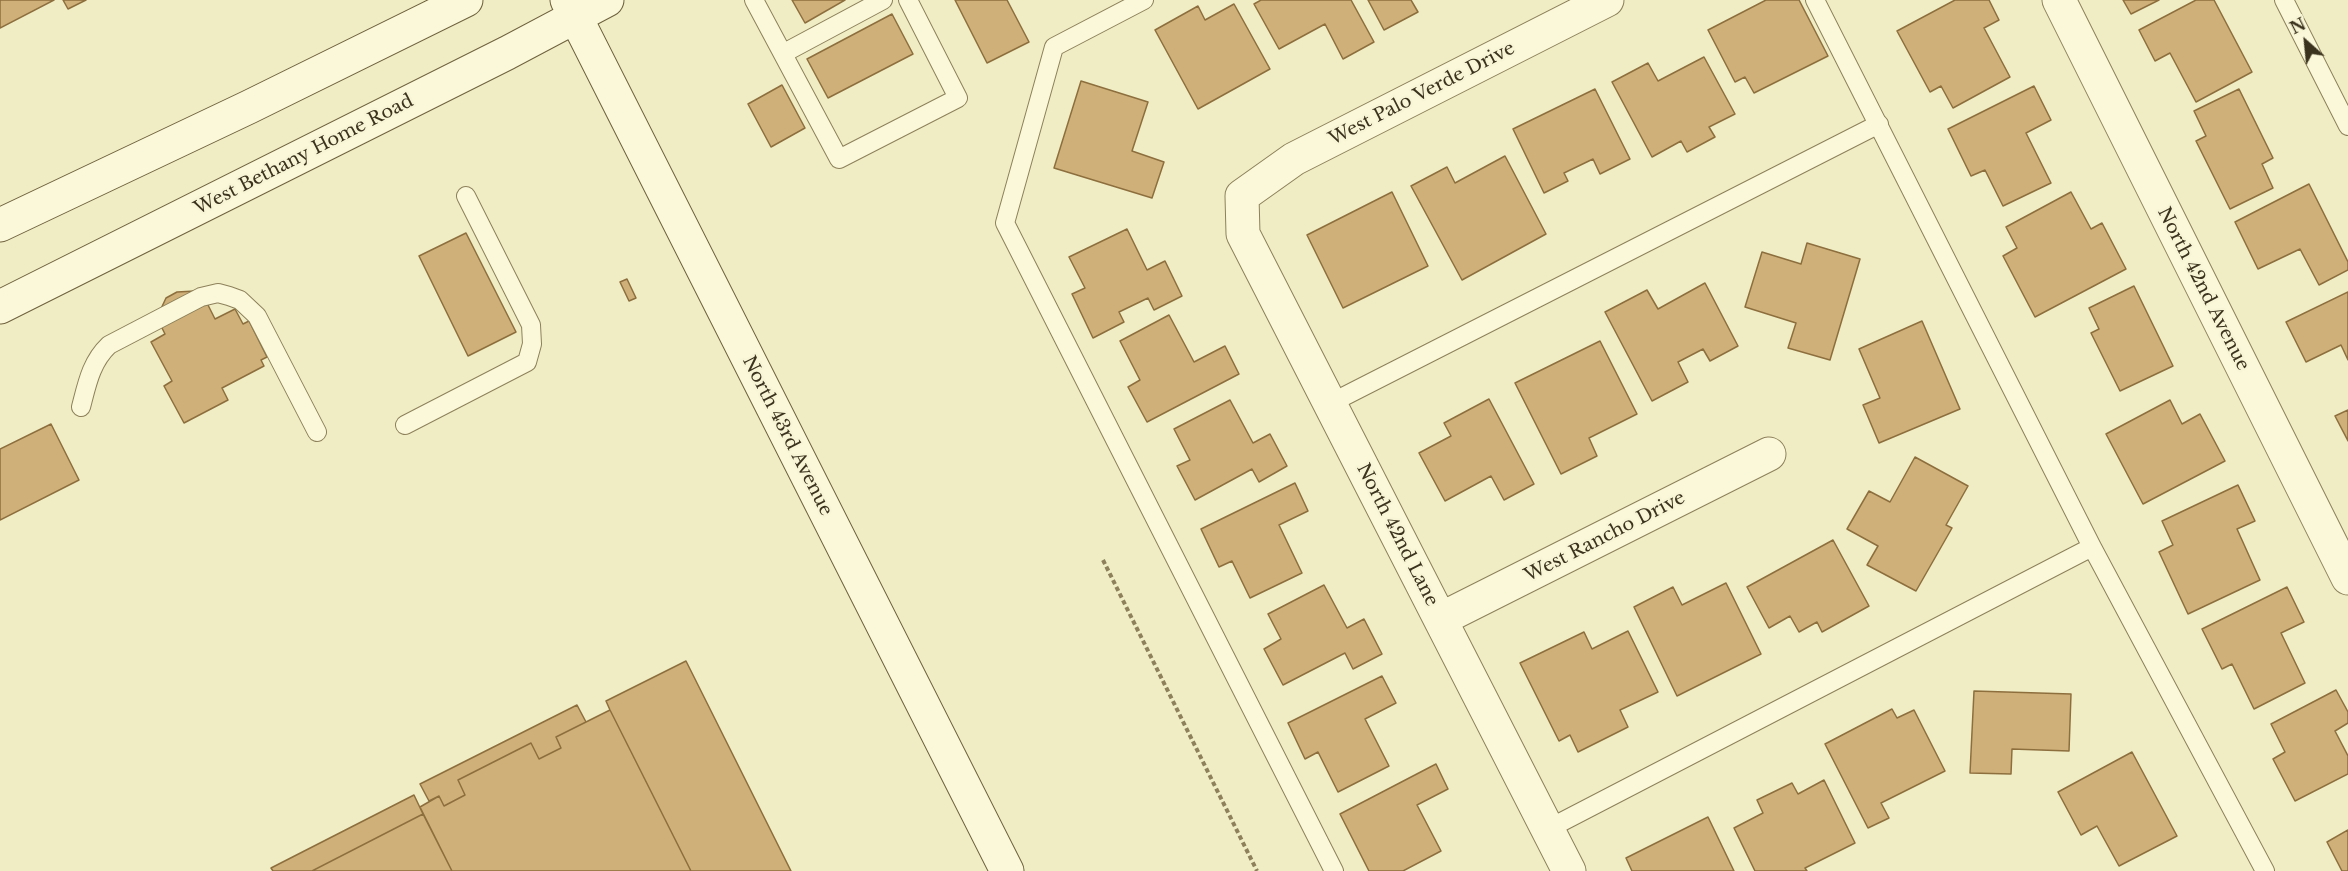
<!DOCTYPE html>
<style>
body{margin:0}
#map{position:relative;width:2348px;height:871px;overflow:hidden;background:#f0edc5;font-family:"Libre Baskerville",serif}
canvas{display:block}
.north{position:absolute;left:2276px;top:12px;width:60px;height:60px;-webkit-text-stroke:4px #f7f5d5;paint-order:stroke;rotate:333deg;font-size:16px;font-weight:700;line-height:24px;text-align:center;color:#3c331e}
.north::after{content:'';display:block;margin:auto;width:21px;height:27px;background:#3c331e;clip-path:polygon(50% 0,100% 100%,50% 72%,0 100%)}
</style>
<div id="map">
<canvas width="2348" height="871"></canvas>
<div class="north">N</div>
</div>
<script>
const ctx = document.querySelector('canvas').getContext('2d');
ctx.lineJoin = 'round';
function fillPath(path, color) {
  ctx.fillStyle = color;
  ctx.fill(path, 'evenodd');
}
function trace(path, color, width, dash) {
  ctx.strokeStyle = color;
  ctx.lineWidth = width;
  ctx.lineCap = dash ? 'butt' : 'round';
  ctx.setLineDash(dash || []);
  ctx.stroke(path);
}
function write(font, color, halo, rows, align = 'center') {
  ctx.font = font + ' "Libre Baskerville",serif';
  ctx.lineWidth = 4.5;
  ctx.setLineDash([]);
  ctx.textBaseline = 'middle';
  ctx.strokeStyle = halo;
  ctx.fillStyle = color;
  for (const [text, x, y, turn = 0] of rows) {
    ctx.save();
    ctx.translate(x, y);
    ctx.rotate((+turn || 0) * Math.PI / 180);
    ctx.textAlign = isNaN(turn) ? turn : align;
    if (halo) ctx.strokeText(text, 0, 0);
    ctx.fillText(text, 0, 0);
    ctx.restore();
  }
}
const building = new Path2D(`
 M0 0H54L0 28Z
 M63 0H86L68 9Z
 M792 0H845L805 23Z
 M955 0H1007L1029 42 987 63Z
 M1261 0H1351L1374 42 1343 59 1325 24 1279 49 1254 4Z
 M1368 0H1411L1418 12 1384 30Z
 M1766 0H1799L1828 56 1754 93 1745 77 1735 82 1708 30Z
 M1955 0H1989L1999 20 1984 28 2010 77 1953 108 1941 86 1930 92 1897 31Z
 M2123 0H2159L2131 14Z
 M2196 0H2214L2252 72 2196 102 2170 53 2155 61 2139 30Z
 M1234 4 1270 69 1198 109 1155 30 1198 6 1205 20Z
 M892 14 913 54 828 98 807 59Z
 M1704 57 1735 114 1709 127 1715 137 1687 152 1681 141 1652 157 1612 82 1648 63 1658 81Z
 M1081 81 1148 102 1132 151 1164 162 1152 198 1054 168Z
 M782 85 805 128 771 147 748 104Z
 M2034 86 2051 120 2026 133 2051 183 2003 206 1985 170 1971 176 1948 129Z
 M1595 89 1630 159 1600 174 1593 159 1564 173 1568 181 1544 193 1513 129Z
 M2239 89 2273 158 2262 164 2273 188 2230 209 2196 141 2206 136 2194 111Z
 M1505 156 1546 234 1462 280 1411 186 1447 167 1455 183Z
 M2309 184 2348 262V270L2319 285 2300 249 2258 269 2235 222Z
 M1392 192 1428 266 1343 308 1307 235Z
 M2071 192 2091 229 2102 223 2126 269 2035 317 2003 256 2017 248 2006 227Z
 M1127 229 1147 270 1165 261 1182 296 1154 310 1148 298 1119 312 1124 322 1093 338 1072 294 1085 288 1069 257Z
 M466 233 516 332 468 356 419 256Z
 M1807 243 1860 259 1830 360 1788 348 1796 323 1745 307 1762 252 1801 264Z
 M627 279 636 298 629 301 620 282Z
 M1705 283 1738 346 1710 361 1703 349 1678 362 1688 382 1652 401 1605 312 1647 290 1658 309Z
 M2134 286 2173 366 2120 391 2091 333 2099 329 2089 308Z
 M195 291 207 303 215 319 235 309 243 324 249 321 267 357 261 360 264 366 222 388 228 400 184 423 164 386 172 381 151 342 165 334 160 324 159 313 166 298 177 292Z
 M2348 292V360L2341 345 2306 362 2286 322Z
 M1169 315 1194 362 1225 346 1239 374 1147 422 1128 387 1140 380 1120 341Z
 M1922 321 1960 409 1879 443 1863 405 1880 398 1859 349Z
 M1600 341 1637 414 1589 438 1597 456 1561 474 1515 383Z
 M1489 399 1534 484 1504 500 1491 476 1445 501 1419 453 1451 436 1444 423Z
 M1230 400 1253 443 1270 434 1287 466 1259 482 1252 469 1195 500 1177 466 1190 460 1174 429Z
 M2170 400 2182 424 2200 414 2225 461 2143 504 2106 434Z
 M2348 410V441L2335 416Z
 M51 424 79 480 0 520V449Z
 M1915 457 1968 486 1946 525 1952 528 1916 591 1867 565 1878 546 1847 529 1869 491 1890 502Z
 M1295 483 1308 511 1279 525 1302 573 1250 598 1232 561 1219 567 1201 529Z
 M2238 485 2255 521 2237 529 2260 580 2188 614 2159 552 2173 545 2162 521Z
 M1833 540 1869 606 1822 632 1817 622 1799 632 1790 616 1769 628 1747 587Z
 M1726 583 1761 654 1677 696 1634 607 1673 587 1682 605Z
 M1324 585 1347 628 1364 619 1382 654 1353 669 1345 653 1283 685 1264 649 1281 639 1268 614Z
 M2287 587 2304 622 2281 633 2305 683 2254 709 2232 664 2222 669 2202 629Z
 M1628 631 1658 692 1620 710 1628 727 1578 752 1570 735 1559 741 1520 663 1584 632 1592 649Z
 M686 661 791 871H691L610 710 606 701Z
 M1382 676 1396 703 1365 719 1389 766 1338 792 1318 752 1305 759 1288 723Z
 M2336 690 2348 712V723L2335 731 2348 756V774L2295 801 2273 759 2285 752 2271 724Z
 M1974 691 2071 694 2069 751 2012 749 2011 774 1970 773Z
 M577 705 586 722 556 737 561 748 539 759 531 743 458 780 465 795 444 806 439 796 429 801 420 784Z
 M1892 709 1897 718 1914 710 1945 771 1881 803 1889 818 1868 828 1825 744Z
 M610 710 691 871H452L420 807 439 796 444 806 465 795 458 780 531 743 539 759 561 748 556 737Z
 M2132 752 2177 836 2119 866 2097 826 2081 835 2058 792Z
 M1436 764 1448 789 1417 805 1441 851 1403 871H1369L1340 814Z
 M1824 780 1855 843 1805 868 1807 871H1755L1734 828 1763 813 1757 800 1792 783 1798 794Z
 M414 795 423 814 312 871H273L271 868Z
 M423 814 452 871H312Z
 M1708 817 1734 871H1632L1626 858Z
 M2348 830V871H2342L2327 842Z`);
fillPath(building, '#d0b079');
trace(building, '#8d6f3e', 1.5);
const service = new Path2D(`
 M754 0 839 159 958 98 908 0
 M1144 0 1054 47 1005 223 1334 871
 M1815 0 2092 547 2265 871
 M2284 0 2348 126
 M784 53 883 0
 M1329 404 1879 124
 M81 407C87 384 91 362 109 345L201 297 218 293 229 296 240 300 257 316 317 432
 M405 425 527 362 532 344 531 325 466 196
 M1548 829 2092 547`);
const minor = new Path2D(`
 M2059 0 2348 578
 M1441 619 1769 454
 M1569 871 1243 234 1242 196 1294 159 1607 0`);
const secondary = new Path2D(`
 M567 0 1007 871
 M0 225 249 107 466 0
 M0 307 507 53 607 0`);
trace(service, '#8d805a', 20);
trace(minor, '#8d805a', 35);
trace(secondary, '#6f613d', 35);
trace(new Path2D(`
 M1103 560 1257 871`), '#8d805a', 4, [4.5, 3]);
trace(service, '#faf8d9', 18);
trace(minor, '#faf8d9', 33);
trace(secondary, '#faf8d9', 33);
write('18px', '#3c331e', '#f7f5d5', [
 ["West Palo Verde Drive",1422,94,-27],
 ["West Bethany Home Road",304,155,-27],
 ["North 42nd Avenue",2203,289,63],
 ["North 43rd Avenue",787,436,63],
 ["North 42nd Lane",1397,535,63],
 ["West Rancho Drive",1605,537,-27]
]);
</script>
